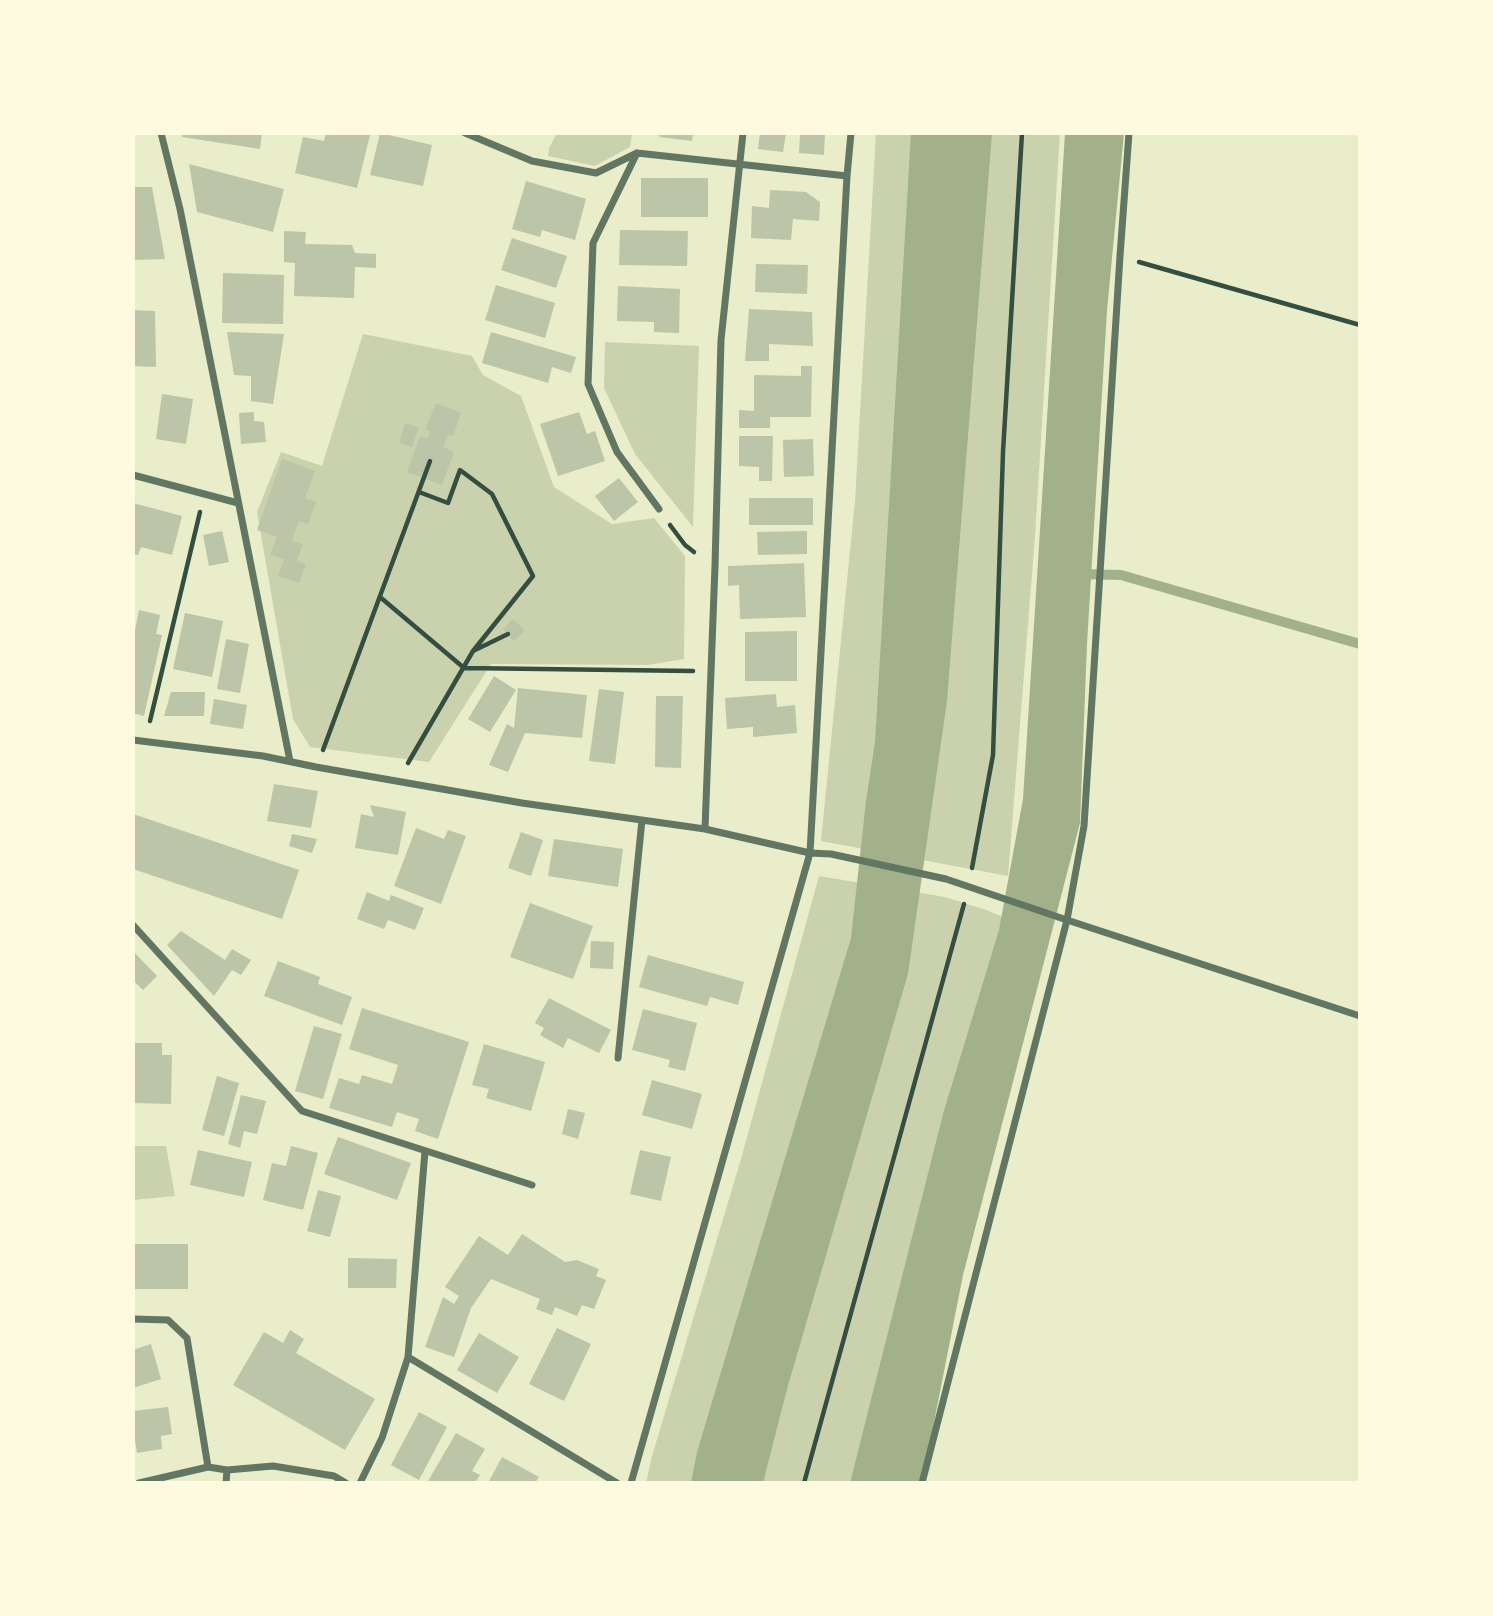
<!DOCTYPE html>
<style>
body{margin:0}
#map{position:relative;width:1493px;height:1616px;overflow:hidden;background:#e9edc9;font-family:Merriweather,serif}
canvas{display:block}
.frame{position:absolute;inset:0;border:135px solid #fefae0;pointer-events:none}
</style>
<div id="map">
<canvas width="1493" height="1616"></canvas>
<div class="frame"></div>
</div>
<script>
const ctx = document.querySelector('canvas').getContext('2d');
ctx.lineJoin = 'round';
function fillPath(path, color) {
  ctx.fillStyle = color;
  ctx.fill(path, 'evenodd');
}
function trace(path, color, width, dash) {
  ctx.strokeStyle = color;
  ctx.lineWidth = width;
  ctx.lineCap = dash ? 'butt' : 'round';
  ctx.setLineDash(dash || []);
  ctx.stroke(path);
}
fillPath(new Path2D(`
 M557 133H632L630 147 595 166 548 156 549 148Z
 M876 133H1060L1035 536 1008 876 821 841 855 501Z
 M363 334 472 356 483 375 521 396 554 487 612 524 654 518 685 556 684 659 648 665 491 664 429 762 310 747 293 719 257 512 281 452 322 466Z
 M605 342 699 346 693 527 635 454 604 388Z
 M819 876 945 897 986 910 1044 933 899 1483H646L652 1456 741 1159Z
 M133 1146H166L175 1196 133 1200Z`), '#cad2ad');
fillPath(new Path2D(`
 M911 133H992L947 701 908 974 787 1389 763 1483H691L697 1452 851 938 866 801 875 742Z
 M1065 133H1124L1107 310 1087 644 1080 823 963 1275 922 1483H850L943 1114 999 930 1023 799Z`), '#a3b18a');
trace(new Path2D(`
 M1079 574 1121 575 1360 644`), '#a3b18a', 10);
fillPath(new Path2D(`
 M183 133H262L260 149 182 137Z
 M326 133H363L370 135 357 188 295 173 303 137 324 141Z
 M380 133 432 145 423 186 370 175Z
 M660 133H693L692 141 659 137Z
 M760 133H786L783 152 758 149Z
 M800 133H825L824 155 799 153Z
 M189 164 284 189 273 232 197 212Z
 M641 178H708V217H641Z
 M526 181 586 199 575 240 542 230 540 237 512 229Z
 M133 187H152L165 259 133 260Z
 M770 190 806 192 820 202 819 221 793 219 791 240 751 238 752 206 769 208Z
 M620 230 688 231 687 266 619 265Z
 M284 231 306 232 305 244 352 245 355 253 376 254V268L355 267 354 298 294 296 295 263 284 262Z
 M512 238 567 256 556 288 501 270Z
 M756 264 808 265 807 294 755 292Z
 M223 273 284 275 283 324 222 323Z
 M496 285 555 303 545 338 485 320Z
 M618 286 680 289 679 333 654 332V322L617 321Z
 M749 309 812 312 813 346 769 344V361H745Z
 M133 310 155 311 156 367 133 366Z
 M227 332 284 334 273 404 251 401V376L234 375Z
 M491 332 576 357 571 373 552 367 548 383 482 363Z
 M801 366H812L811 417H770V428H739V410L754 411V375L801 376Z
 M162 394 193 399 186 444 156 439Z
 M436 403 461 413 453 436 448 435 443 447 454 452 442 485 407 472 420 436 427 438 430 431 425 430Z
 M254 412V421L264 422 266 442 241 444 239 413Z
 M579 412 587 434 595 431 605 461 558 476 540 424Z
 M405 423 419 427 412 447 399 443Z
 M739 436H773L772 481H759V467L739 466Z
 M813 439 814 476 784 477 783 440Z
 M282 459 315 471 305 498 316 502 308 524 299 521 292 541 303 544 297 561 306 564 299 583 278 576 284 559 270 555 277 537 257 530Z
 M619 478 638 502 614 521 595 496Z
 M749 498H813V525H749Z
 M133 503 182 516 172 555 141 547 138 555 133 554Z
 M222 531 229 562 209 566 203 535Z
 M807 531V554L758 555 757 532Z
 M804 563 806 617 740 619 739 585 728 586V566Z
 M139 610 160 615 156 634 162 635 144 716 133 713V640Z
 M185 613 223 621 212 677 173 669Z
 M513 619 525 630 514 641 503 629Z
 M797 631V681H745V632Z
 M226 639 249 644 240 693 217 689Z
 M494 676 516 690 490 732 468 719Z
 M518 688 587 695 582 738 525 733 508 772 489 765 507 724 514 728Z
 M599 689 624 692 615 764 589 761Z
 M171 692H205L204 716H164Z
 M776 694 777 707 795 705 797 733 753 737V727L727 729 725 698Z
 M656 696H683L681 768 655 767Z
 M214 699 247 705 243 729 210 724Z
 M274 784 318 791 311 828 267 821Z
 M370 805 406 812 398 855 355 848 361 814 374 817Z
 M133 814 299 870 282 919 133 869Z
 M416 828 444 839 448 830 466 836 441 904 394 886Z
 M521 832 543 840 531 876 508 868Z
 M292 834 317 839 312 853 289 846Z
 M554 839 623 849 618 887 548 876Z
 M367 892 389 901 391 895 424 908 415 930 388 920 384 929 357 919Z
 M530 903 593 926 573 979 510 957Z
 M181 931 225 960 232 949 251 960 241 975 232 970 214 996 167 945Z
 M591 941 614 942 613 969 590 968Z
 M133 951 157 976 143 990 133 980Z
 M648 955 744 982 738 1005 710 997 707 1006 639 987Z
 M278 961 320 977 318 984 352 997 342 1025 264 996Z
 M549 998 611 1030 599 1053 568 1038 563 1048 540 1035 544 1028 535 1023Z
 M362 1008 469 1042 438 1139 415 1131 419 1119 397 1112 392 1127 329 1108 339 1078 359 1084 362 1075 392 1084 398 1065 349 1049Z
 M643 1009 697 1023 685 1071 668 1067 670 1060 632 1050Z
 M314 1026 342 1034 323 1099 295 1091Z
 M133 1043H162V1055H172L171 1104 133 1103Z
 M484 1044 545 1062 531 1111 486 1098 489 1089 472 1085Z
 M217 1076 239 1083 224 1136 202 1130Z
 M652 1080 702 1094 692 1129 642 1115Z
 M241 1095 266 1101 257 1134 244 1131 240 1148 228 1144Z
 M568 1109 585 1113 578 1139 562 1134Z
 M338 1137 411 1163 397 1200 324 1174Z
 M291 1146 318 1153 303 1210 263 1200 272 1163 286 1166Z
 M198 1150 252 1162 244 1197 190 1185Z
 M640 1150 671 1157 661 1201 630 1194Z
 M318 1190 341 1196 330 1237 307 1231Z
 M522 1234 565 1262 577 1260 599 1269 596 1276 606 1280 594 1309 582 1305 577 1316 555 1307 552 1315 536 1309 540 1299 491 1279 471 1308 454 1357 425 1347 443 1297 454 1304 459 1296 445 1287 479 1236 508 1255Z
 M133 1244H188V1289H133Z
 M348 1258 397 1259 396 1288H348Z
 M557 1328 591 1344 564 1401 529 1384Z
 M290 1330 304 1339 296 1353 375 1399 345 1450 233 1385 264 1332 283 1343Z
 M479 1333 519 1357 497 1393 457 1370Z
 M151 1344 161 1379 133 1388V1350Z
 M168 1407 172 1434 161 1436 162 1449 137 1453 133 1428V1411Z
 M419 1412 447 1427 419 1480 391 1465Z
 M456 1433 485 1449 472 1471 480 1475 475 1483H427Z
 M502 1457 539 1477 535 1483H488Z`), '#bcc5a7');
trace(new Path2D(`
 M1139 262 1360 325
 M419 492 448 503 460 470 492 494 533 576 473 651
 M670 525 685 545 694 552
 M380 597 464 668 693 671
 M150 721 200 512
 M323 750 430 461
 M408 763 473 651 508 634
 M972 868 993 755 1003 452 1022 133
 M804 1483 964 904`), '#344e41', 4.5);
trace(new Path2D(`
 M161 133 180 209 290 761
 M465 133 532 161 596 173 637 153 847 176
 M637 153 593 243 588 384 617 452 659 509
 M133 475 238 503
 M133 740 263 756 316 767 522 803 705 829 810 853 831 854 946 879 1067 920 1360 1016
 M705 829 715 566 721 340 743 133
 M133 925 302 1111 532 1185
 M618 1058 642 820
 M133 1319 168 1320 187 1338 208 1467
 M408 1357 617 1483
 M227 1470 273 1466 334 1476 346 1483
 M139 1483 208 1467 227 1470 226 1483
 M360 1483 382 1438 408 1357 425 1151
 M631 1483 810 853 847 176 851 133
 M922 1483 1067 920 1084 826 1120 256 1129 133`), '#617663', 7);
</script>
